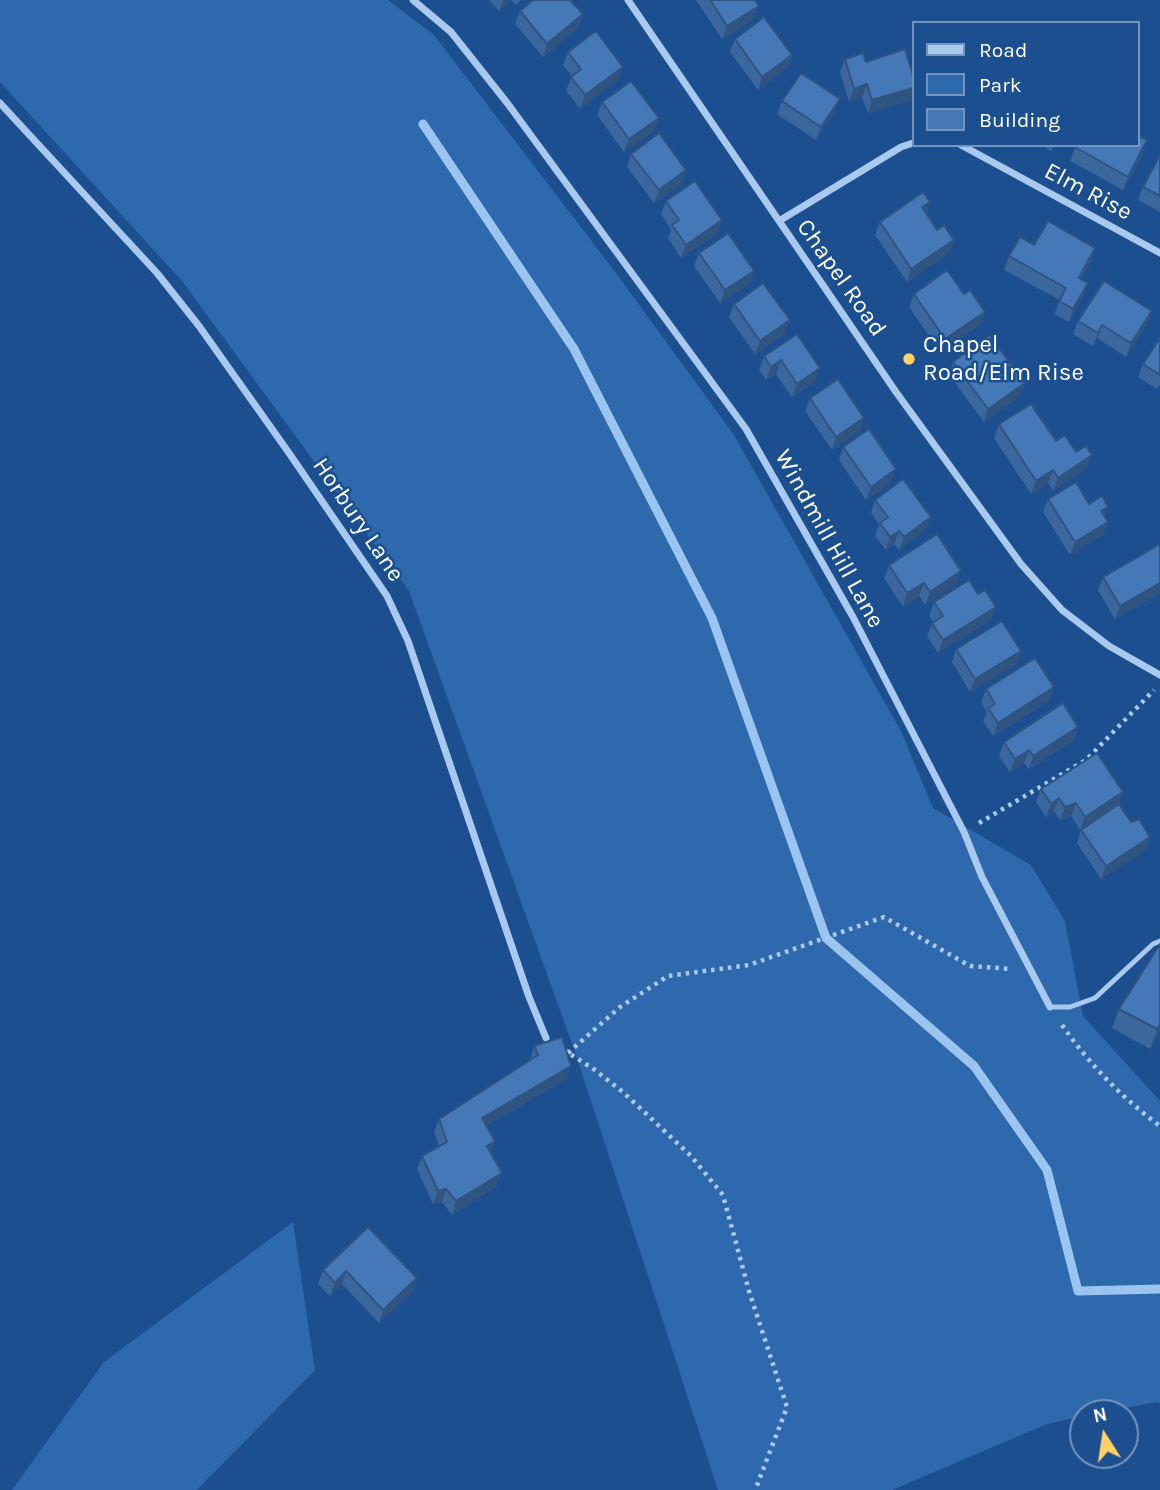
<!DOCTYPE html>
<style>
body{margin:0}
#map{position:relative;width:1160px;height:1490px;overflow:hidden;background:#1b4f8f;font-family:Karla,sans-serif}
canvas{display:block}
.legend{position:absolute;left:912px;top:21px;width:228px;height:126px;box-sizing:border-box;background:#1b4f8f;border:2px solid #7695bc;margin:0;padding:9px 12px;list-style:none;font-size:21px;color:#fff}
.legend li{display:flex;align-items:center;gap:14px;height:35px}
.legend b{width:35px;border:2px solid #7695bc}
.north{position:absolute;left:1069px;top:1399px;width:70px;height:70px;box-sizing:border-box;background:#1b4f8f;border:2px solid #7695bc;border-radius:50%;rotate:348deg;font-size:19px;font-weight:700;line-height:28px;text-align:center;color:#fff}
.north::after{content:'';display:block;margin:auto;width:24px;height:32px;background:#ffd166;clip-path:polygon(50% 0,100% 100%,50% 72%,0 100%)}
</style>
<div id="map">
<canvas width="1160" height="1490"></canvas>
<ul class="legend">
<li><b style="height:9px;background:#a9c9ee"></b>Road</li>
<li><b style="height:19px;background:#2e69ad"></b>Park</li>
<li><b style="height:19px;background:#4478b7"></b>Building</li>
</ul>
<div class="north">N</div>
</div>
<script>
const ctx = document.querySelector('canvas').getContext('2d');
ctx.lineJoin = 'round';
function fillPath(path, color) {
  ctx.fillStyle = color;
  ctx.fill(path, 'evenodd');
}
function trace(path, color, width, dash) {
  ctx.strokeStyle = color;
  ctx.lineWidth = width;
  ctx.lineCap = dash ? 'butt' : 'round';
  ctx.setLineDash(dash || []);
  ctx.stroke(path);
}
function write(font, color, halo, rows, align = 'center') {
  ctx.font = font + ' Karla,sans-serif';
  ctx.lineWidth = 5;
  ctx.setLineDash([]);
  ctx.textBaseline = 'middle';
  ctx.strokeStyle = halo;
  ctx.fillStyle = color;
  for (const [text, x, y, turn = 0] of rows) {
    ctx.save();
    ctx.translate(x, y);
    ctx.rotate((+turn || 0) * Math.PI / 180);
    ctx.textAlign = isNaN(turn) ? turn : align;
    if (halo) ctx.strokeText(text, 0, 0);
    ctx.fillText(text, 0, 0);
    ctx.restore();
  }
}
fillPath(new Path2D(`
 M0 0H388L434 35 616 273 734 435 902 733 933 808 1031 865 1065 921 1083 1016 1160 1101V1403L1156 1402 1100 1413H1083V1416L1047 1424 892 1490H718L574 1049 409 591 182 281 0 82Z
 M293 1222 315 1370 197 1490H12L104 1362Z`), '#2e69ad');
trace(new Path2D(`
 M423 124 574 349 712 618 826 938 974 1066 1047 1170 1078 1291 1160 1289`), '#9cc4f0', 9);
trace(new Path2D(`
 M979 823 1086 760 1154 690
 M1062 1025C1091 1066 1120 1096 1160 1126
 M564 1050 595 1070 624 1093 691 1156 723 1195 749 1291 787 1407 756 1488 757 1490
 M568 1053 620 1007 668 976 749 965 884 917 970 966 1011 969`), '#a9c9ee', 4.5, [3.5, 5]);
trace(new Path2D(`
 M1050 1007H1070L1095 998 1153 944 1160 941`), '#a9c9ee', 5);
trace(new Path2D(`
 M413 0 451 32 508 104 746 429 853 617 964 832 982 877 1050 1007
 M628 0 896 392 1021 564 1062 610 1109 646 1160 675
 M0 103 157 273 199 326 289 453 387 596 408 641 529 997 546 1038
 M961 145 1160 253
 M779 221 901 147 913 143`), '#a9c9ee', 7);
fillPath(new Path2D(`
 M489 0H521L516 5 511 0 499 11Z
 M696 0H755L754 19 722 39Z
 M520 11 583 14 578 28 543 57 515 24Z
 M735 39 792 55 787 68 758 90 730 52Z
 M568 52 618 80 580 109 566 90 572 76 563 65Z
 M845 59 866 62 913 75V96L912 100 868 113 862 98 849 102 840 72Z
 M782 101 835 112 816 140 777 114Z
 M602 102 659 118 654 131 624 152 597 115Z
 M1041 145H1054L1051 151Z
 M1076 145 1143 154 1123 190 1070 161Z
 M631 154 686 170 682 184 654 203 627 167Z
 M1160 155V212L1138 200 1143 187Z
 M666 201 717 234 681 258 668 238 671 229 661 214Z
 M930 202 926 213 937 230 954 240 949 253 907 282 875 235 880 222Z
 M1034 245 1095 248 1091 261 1081 279 1083 296 1069 322 1054 314 1060 300 1004 270 1009 256Z
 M699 253 754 271 749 284 720 303 694 266Z
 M914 294 980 325 940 352 909 307Z
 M734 304 785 334 755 354 729 317Z
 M1152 311 1147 324 1126 357 1097 338 1093 346 1073 334 1078 321Z
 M797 334 815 381 792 397 776 374 766 380 759 370 764 356Z
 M1160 338V385L1157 389 1138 377 1143 364Z
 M953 362 1025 383 1020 396 984 422 949 375Z
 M810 398 860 431 832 450 805 411Z
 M999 424 1056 441 1076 452 1092 455 1087 468 1053 491 1048 483 1031 494 994 438Z
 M843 447 891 482 866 500 839 460Z
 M1048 499 1089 504 1104 517 1108 522 1103 535 1070 555 1043 512Z
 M875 500 926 530 899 550 894 544 886 550 875 536 879 524 871 513Z
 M1160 544V593L1115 619 1098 590 1103 577Z
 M889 565 961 571 956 584 925 605 919 596 903 607 884 578Z
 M934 602 991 620 938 653 927 636 932 623 933 622 929 615Z
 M956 649 1021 651 1016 664 970 692 952 662Z
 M1054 687 1049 701 993 736 983 721 987 712 981 703 986 689Z
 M1078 727 1074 740 1029 769 1024 763 1010 772 999 756 1004 742Z
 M1041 789 1123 792 1118 805 1080 830 1071 816 1060 820 1054 811 1046 817 1036 802Z
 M1081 830 1146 850 1101 879 1077 843Z
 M1160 944V1031L1150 1049 1112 1028 1119 1009Z
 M534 1046 571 1066 566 1079 486 1126 497 1186 452 1215 442 1202 433 1204 417 1169 422 1156 439 1146 434 1132 439 1119 530 1060Z
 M368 1227 417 1278 412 1292 379 1323 342 1284 330 1296 318 1284 323 1270Z`), '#3a679d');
fillPath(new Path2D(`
 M503 0H511L499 11Z
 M759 6 754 19 722 39 727 26Z
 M583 14 578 28 543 57 547 44Z
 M792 55 787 68 758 90 762 77Z
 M623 67 618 80 580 109 585 95Z
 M867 84 862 98 849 102 854 89Z
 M913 88 912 100 868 113 872 100Z
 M840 99 835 112 816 140 821 127Z
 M659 118 654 131 624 152 629 139Z
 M1147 140 1143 154 1123 190 1128 177Z
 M686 170 682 184 654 203 659 190Z
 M930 202 925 215 922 207Z
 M722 220 717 234 681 258 686 245Z
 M954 240 949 253 907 282 911 269Z
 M1095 248 1091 261 1074 291 1079 278Z
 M754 271 749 284 720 303 725 290Z
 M1088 283 1083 296 1069 322 1073 309Z
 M1152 311 1147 324 1126 357 1131 343Z
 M985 312 980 325 940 352 945 339Z
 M790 320 785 334 755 354 760 341Z
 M1102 325 1097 338 1093 346 1098 333Z
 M781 360 776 374 766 380 771 367Z
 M820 368 815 381 792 397 797 384Z
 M1025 383 1020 396 984 422 988 409Z
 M864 418 860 431 832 450 836 437Z
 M1092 455 1087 468 1053 491 1058 478Z
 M896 469 891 482 866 500 871 487Z
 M1053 470 1048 483 1031 494 1036 481Z
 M1108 507 1103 520 1101 511Z
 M931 517 926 530 899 550 904 537Z
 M1108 522 1103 535 1070 555 1075 542Z
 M899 531 894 544 886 550 890 537Z
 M961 571 956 584 925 605 930 592Z
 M924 583 919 596 903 607 907 593Z
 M1160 583V593L1115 619 1120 606Z
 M996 607 991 620 938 653 943 640Z
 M1021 651 1016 664 970 692 975 679Z
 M1054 687 1049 701 993 736 998 723Z
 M1078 727 1074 740 1029 769 1033 756Z
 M1029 750 1024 763 1010 772 1015 759Z
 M1123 792 1118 805 1080 830 1085 817Z
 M1059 798 1054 811 1046 817 1051 804Z
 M1076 803 1071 816 1060 820 1065 807Z
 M1150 837 1146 850 1101 879 1106 866Z
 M1160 1024V1031L1150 1049 1157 1029Z
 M571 1066 566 1079 477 1131 482 1118Z
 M495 1141 490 1154 487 1146Z
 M502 1173 497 1186 452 1215 456 1201Z
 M446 1189 442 1202 433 1204 438 1191Z
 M346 1271 342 1284 330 1296 335 1283Z
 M417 1278 412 1292 379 1323 383 1310Z`), '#305480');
const building = new Path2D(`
 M533 0H570L583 14 547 44 520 11Z
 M710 0H755L759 6 727 26Z
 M764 17 792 55 762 77 735 39Z
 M596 31 623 67 585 95 571 77 581 69 568 52Z
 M905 49 913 75V88L872 100 867 84 854 89 845 59 863 53 866 62Z
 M801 73 840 99 821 127 782 101Z
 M631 81 659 118 629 139 602 102Z
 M659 133 686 170 659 190 631 154Z
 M1137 135 1147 140 1128 177 1075 147 1076 145H1137Z
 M1160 155V196L1143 187Z
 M695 181 722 220 686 245 672 225 679 220 666 201Z
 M923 192 930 202 922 207 937 230 944 225 954 240 911 269 880 222Z
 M1048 221 1095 248 1079 278 1088 283 1073 309 1059 301 1066 288 1009 256 1020 237 1034 245Z
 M728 233 754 271 725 290 699 253Z
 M947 270 964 294 970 290 985 312 945 339 914 294Z
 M1104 281 1152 311 1131 343 1102 325 1098 333 1078 321Z
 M763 283 790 320 760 341 734 304Z
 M797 334 820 368 797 384 781 360 771 367 764 356Z
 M989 335 1025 383 988 409 953 362Z
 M1160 338V375L1143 364Z
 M838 379 864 418 836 437 810 398Z
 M1031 404 1056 441 1065 435 1076 452 1086 446 1092 455 1058 478 1053 470 1036 481 999 424Z
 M869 429 896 469 871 487 843 447Z
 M903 479 931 517 904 537 899 531 890 537 880 523 888 517 875 500Z
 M1076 482 1089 504 1102 496 1108 507 1101 511 1108 522 1075 542 1048 499Z
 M937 534 961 571 930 592 924 583 907 593 889 565Z
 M1160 544V583L1120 606 1103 577Z
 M969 580 978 594 985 590 996 607 943 640 932 623 943 616 934 602Z
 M1002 621 1021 651 975 679 956 649Z
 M1035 658 1054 687 998 723 988 708 995 704 986 689Z
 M1063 703 1078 727 1033 756 1029 750 1015 759 1004 742Z
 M1097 753 1123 792 1085 817 1076 803 1065 807 1059 798 1051 804 1041 789Z
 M1119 804 1131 822 1139 819 1150 837 1106 866 1081 830Z
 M1160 944V1024L1157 1029 1119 1009Z
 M562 1037 571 1066 482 1118 495 1141 487 1146 502 1173 456 1201 446 1189 438 1191 422 1156 447 1142 439 1119 538 1055 534 1046Z
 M368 1227 417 1278 383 1310 346 1271 335 1283 323 1270Z`);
fillPath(building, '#4478b7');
trace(building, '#305480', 2);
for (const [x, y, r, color] of [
 [909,359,7,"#ffd166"]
]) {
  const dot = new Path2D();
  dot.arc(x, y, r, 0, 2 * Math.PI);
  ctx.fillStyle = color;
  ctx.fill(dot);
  trace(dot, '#1b4f8f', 2.5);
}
write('24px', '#fff', '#1b4f8f', [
 ["Elm Rise",1088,192,28],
 ["Chapel Road",841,278,55],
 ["Horbury Lane",358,520,56],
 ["Windmill Hill Lane",829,539,61]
]);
write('24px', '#fff', '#1b4f8f', [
 ["Chapel",923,345],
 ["Road/Elm Rise",923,373]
], 'left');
</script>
